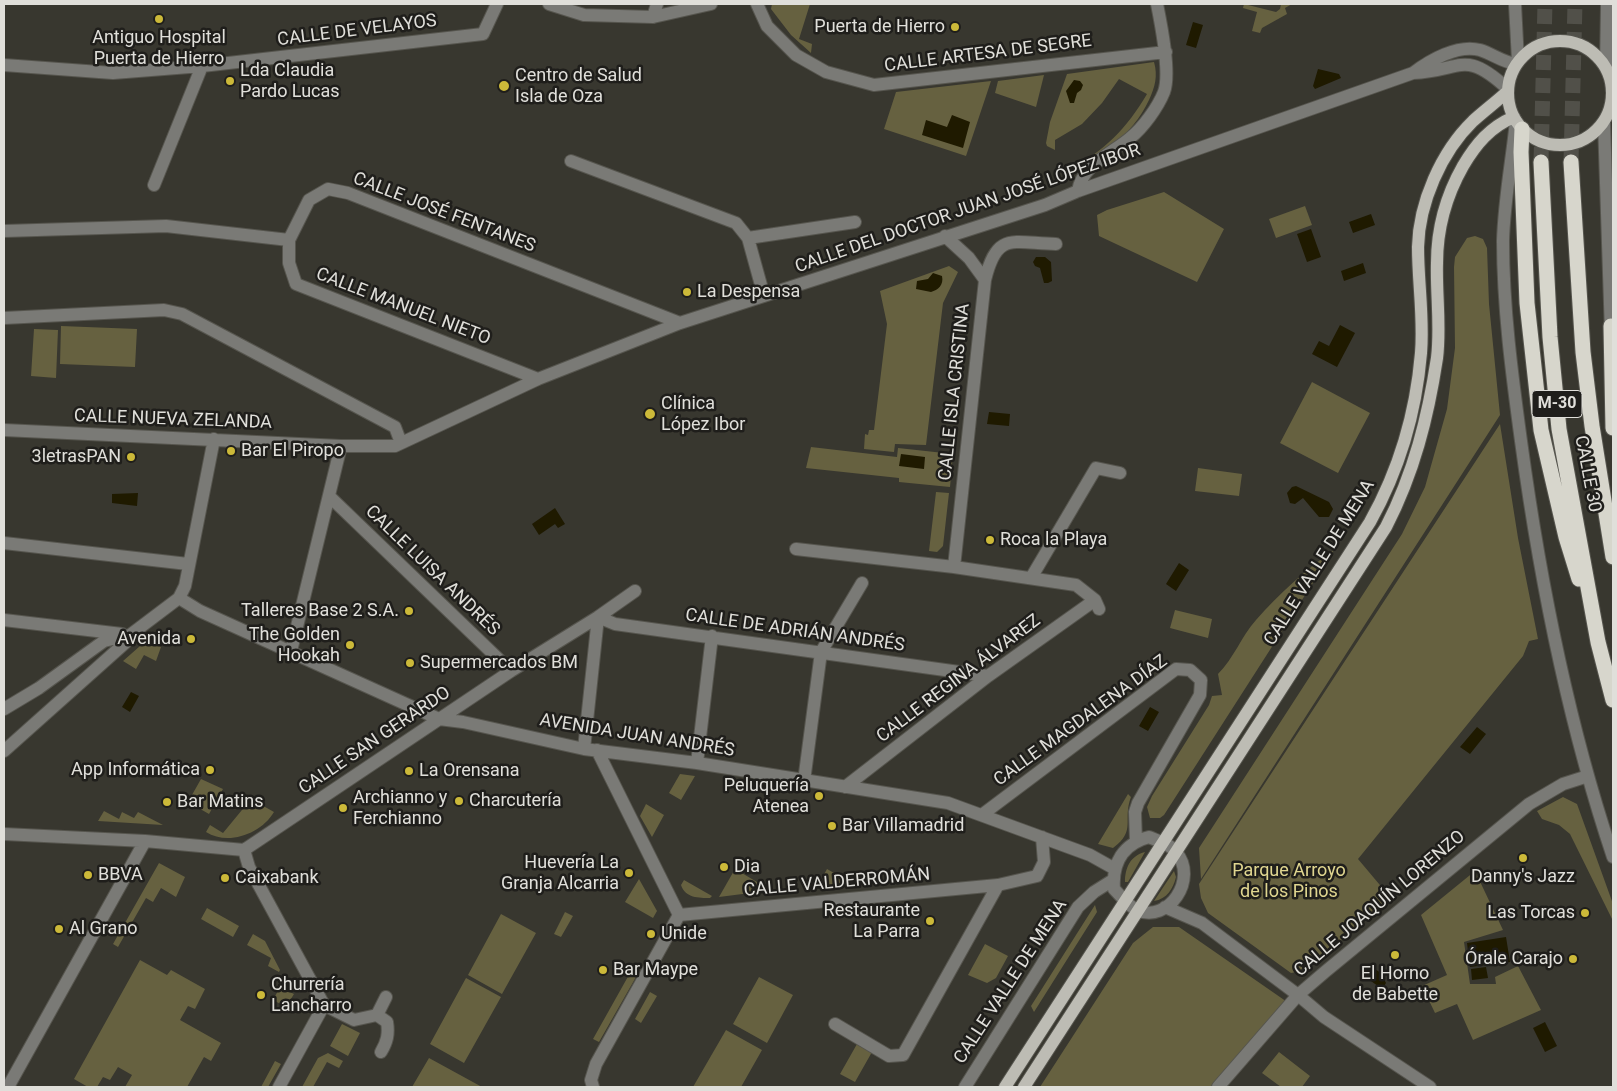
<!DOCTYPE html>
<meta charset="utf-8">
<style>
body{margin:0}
#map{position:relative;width:1617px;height:1091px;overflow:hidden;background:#38372f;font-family:Roboto,sans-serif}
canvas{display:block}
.frame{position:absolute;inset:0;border:5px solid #e0dfda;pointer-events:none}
</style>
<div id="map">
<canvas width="1617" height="1091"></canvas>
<div class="frame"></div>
</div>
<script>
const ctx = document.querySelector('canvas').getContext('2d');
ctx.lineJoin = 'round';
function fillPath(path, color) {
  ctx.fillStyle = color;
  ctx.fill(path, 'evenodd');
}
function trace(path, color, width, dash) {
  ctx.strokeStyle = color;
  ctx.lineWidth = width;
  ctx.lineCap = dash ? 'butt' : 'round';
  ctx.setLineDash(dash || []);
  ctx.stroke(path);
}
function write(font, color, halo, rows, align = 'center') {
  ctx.font = font + ' Roboto,sans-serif';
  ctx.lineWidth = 5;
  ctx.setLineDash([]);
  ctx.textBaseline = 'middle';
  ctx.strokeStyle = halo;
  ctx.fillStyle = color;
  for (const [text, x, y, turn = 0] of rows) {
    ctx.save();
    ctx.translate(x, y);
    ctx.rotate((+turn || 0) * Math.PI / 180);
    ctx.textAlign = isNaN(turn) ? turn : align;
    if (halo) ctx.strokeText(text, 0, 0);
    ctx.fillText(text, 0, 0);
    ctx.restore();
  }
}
fillPath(new Path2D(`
 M772 4H810L799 39 812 44 811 53 791 35 771 9Z
 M1244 4 1276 12 1280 9 1281 4H1292L1285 8 1287 14 1262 28 1260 33 1252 31 1257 12 1243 8Z
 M1154 62C1158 76 1155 87 1149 100 1131 137 1105 152 1071 173L1068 170C1104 152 1127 128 1147 94L1119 79 1102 103 1082 124 1055 140V150L1047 146 1046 143 1050 122 1067 74Z
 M1044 75 1036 107 995 93 998 81Z
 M991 81 966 156 884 129 896 92Z
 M1164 192 1224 229 1197 282 1099 236 1097 215 1107 210Z
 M1305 206 1312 225 1276 238 1269 219Z
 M1475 236 1483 239 1487 248 1489 304 1500 415 1201 879 1199 848 1402 534 1425 487 1447 409 1455 348 1454 267 1455 257 1467 238Z
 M949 266 958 272 943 303 926 445 895 444 894 452 864 449 865 434 868 435 869 430H874L887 324 880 291Z
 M61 326 137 329 135 367 60 364Z
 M34 329 58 330 56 378 31 376Z
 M1312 382 1370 413 1338 473 1280 443Z
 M1500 424 1518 538 1538 639 1529 641 1523 656 1358 859 1390 897C1371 914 1311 971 1291 973L1208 913 1201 898 1199 884Z
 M811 447 897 457 898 448 953 454 950 487 899 482V478L806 468Z
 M1198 468 1242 474 1239 496 1195 491Z
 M936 492 949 493 943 546 937 552 929 551Z
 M1334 550 1164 815 1160 818H1150L1147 807 1152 796 1209 705 1212 696 1222 695 1218 674C1234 658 1241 637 1256 620 1279 594 1306 569 1334 550Z
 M1175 610 1212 619 1208 638 1170 628Z
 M148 639 161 647 156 661 144 655 136 669 123 661Z
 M680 774 695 776 681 800 669 793Z
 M201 779 223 789 209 814 188 802Z
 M1128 794 1131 797C1122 821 1137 830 1113 848L1098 844Z
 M1563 797 1577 804 1613 904V921L1570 834 1559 825 1542 819 1537 811Z
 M251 799 274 812C261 834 228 846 206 832L210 825 223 833Z
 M646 804 664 815 652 837 640 816Z
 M104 811 119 819 122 812 134 818 138 812 163 825 98 821Z
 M1145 852 1128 882H1125C1125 868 1130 856 1145 852Z
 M159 863 185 877 176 897 161 888 153 902 146 898 118 947 113 944Z
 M735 869 762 885 758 892 719 897Z
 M827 869 852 883 817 887Z
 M1174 871 1176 877C1173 889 1167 899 1154 901Z
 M1475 871 1503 930 1464 942 1470 984H1496L1495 977 1518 966 1541 1010 1473 1040 1457 1004 1435 1013 1422 986 1447 975 1421 915Z
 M639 879 657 911 653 918 625 902Z
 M684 880 712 896 710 898C699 898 685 898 681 885Z
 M1095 905 1097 912 1034 1012 1031 1006Z
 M207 908 239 926 233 937 201 919Z
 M565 912 573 916 561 937 554 934Z
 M501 914 536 933 502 994 468 975Z
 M1153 927H1179L1290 1004 1218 1087H1040L1133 943Z
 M253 934 265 941 280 970 279 972 268 966 271 958 247 945Z
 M985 944 1008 956 996 978 987 983 968 975Z
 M140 960 167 975 171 970 205 989 195 1009 188 1006 180 1020 221 1043 211 1061 204 1057 187 1087H125L132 1075 118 1067 110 1080 103 1077 97 1087H88L74 1079Z
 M630 973 636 977 599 1042 593 1039Z
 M759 977 793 995 767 1043 733 1024Z
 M466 978 501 997 464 1063 430 1044Z
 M280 987 294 994 286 1007 273 1000Z
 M650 992 657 996 641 1023 635 1019Z
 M342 1024 360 1033 348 1056 330 1046Z
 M726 1030 762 1050 741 1087H693Z
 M857 1044 872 1052 855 1082 840 1074Z
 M1279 1052 1310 1076 1302 1087H1281L1262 1073Z
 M328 1053 343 1061 339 1068 327 1062 313 1087H302L318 1058Z
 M429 1058 482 1087H412Z
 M275 1061 281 1064 268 1087H261Z`), '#666140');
fillPath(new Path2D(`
 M1193 22 1203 25 1196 48 1186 45Z
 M1318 69 1339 74 1341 78 1315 89 1313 86Z
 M1074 80 1080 81 1083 85 1081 90 1077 93 1074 103H1070L1066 91Z
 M952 115 970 122 963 148 922 135 926 120 947 127Z
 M1371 214 1375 225 1353 233 1349 222Z
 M1311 229 1321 257 1307 262 1297 234Z
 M1036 257H1045L1051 262 1052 281 1048 283H1044L1040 268 1035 266 1033 262Z
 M1363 263 1366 273 1344 281 1341 271Z
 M933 273 942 276C944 285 938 290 931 292L916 289 917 281 928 279Z
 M1340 325 1355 333 1337 367 1312 354 1319 341 1329 346Z
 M989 412 1010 414 1009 426 987 424Z
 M901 454 925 457 924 469 899 466Z
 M1296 486 1329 502 1333 509 1329 517H1319L1303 498 1295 504 1290 503 1287 493 1292 487Z
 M138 493 137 506 112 503V494Z
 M555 508 565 524 558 528 555 524 539 535 532 524Z
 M1179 563 1189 570 1176 591 1166 584Z
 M131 692 139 696 130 712 122 707Z
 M1150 707 1159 712 1148 731 1139 726Z
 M1477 727 1486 734 1470 754 1460 747Z
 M1506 937 1510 962 1470 967 1467 943Z
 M1370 966 1381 973 1386 983 1382 989 1364 976Z
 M1486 967 1488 978 1472 980 1471 969Z
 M1545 1022 1557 1046 1545 1052 1533 1028Z`), '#1f1a00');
trace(new Path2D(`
 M1541 162 1545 4
 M1571 162 1575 4`), '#515049', 15, [15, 8]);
const minor = new Path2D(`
 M549 4 584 15 653 17 711 4
 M757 4 767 26 796 55 826 72 874 85 1166 52
 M1515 4 1518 61
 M653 17 657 4
 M4 65 113 73 202 66 483 34 497 4
 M1606 67 1607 4
 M1413 73C1430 60 1458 44 1480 50 1493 54 1502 62 1516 64
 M1612 89H1613
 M1516 121C1512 160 1504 201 1503 241 1503 307 1512 375 1521 441 1540 581 1568 723 1613 857
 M1604 122 1611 334
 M571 161 736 223 748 238 764 296
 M154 185 202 66
 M1078 191C1082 165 1111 154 1130 138 1143 128 1158 107 1164 92 1171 73 1161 24 1157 4
 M4 231 166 226 289 240
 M945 236 969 258 985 280
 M748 238 855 222
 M4 318 164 310 182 314 395 427 401 443
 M538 379 296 284 289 263V240L309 200 328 189 348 193 680 323
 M4 430 341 446H395L538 379 680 323 1045 205 1078 191 1413 73C1463 71 1463 48 1508 89
 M329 496 511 671
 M4 543 188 564
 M796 549 954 567 1076 585 1095 600 1099 609
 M954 567 985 280C997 231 1012 243 1056 244
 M1031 578 1096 468 1120 473
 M179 598 200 611 439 719 463 722 584 749 697 763 948 803 1090 855 1115 869
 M598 617 615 624 988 676
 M4 620 122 634
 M291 651 341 446
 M4 709 39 688 104 641 130 635
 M584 749 598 617
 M597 750 679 915
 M4 751 125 643 130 635 179 598 185 586 214 439
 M697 763 712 636
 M804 781 821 652 862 583
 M845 787 988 676 1095 600
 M983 814 1176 669 1190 670 1201 680 1200 695 1138 803 1135 812 1136 841
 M4 834 145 841 244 850 511 671 598 617 635 591
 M1149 837C1158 841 1170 844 1176 852 1199 879 1168 924 1137 910 1128 906 1121 896 1114 889 1112 863 1123 844 1149 837Z
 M244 850 249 867 324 1005 279 1087
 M1165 907 1202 923 1298 995 1324 1017 1430 1087
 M679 915 998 885 1037 876 1044 862 1042 837
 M324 1005 354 1020 377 1015 387 1022C389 1034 387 1042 381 1052
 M377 1015 386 997
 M835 1024 889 1056 903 1055 998 885
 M8 1087 145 841
 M593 1087 591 1080 596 1064 679 915
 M965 1087 1078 907 1094 892 1113 880
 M1218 1087 1298 995 1326 971 1529 804 1563 784 1588 776`);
const major = new Path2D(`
 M1508 93a52 52 0 1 1 104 0a52 52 0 1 1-104 0Z
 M1005 1087 1370 522C1399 470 1416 413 1421 353 1424 318 1418 283 1418 247 1419 203 1441 152 1473 121 1484 111 1496 102 1507 92
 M1024 1087 1386 527C1414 473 1428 417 1437 358 1441 326 1436 295 1437 263 1437 229 1446 196 1463 166 1476 144 1490 127 1514 117`);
const highway = new Path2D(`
 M1522 129 1521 152 1527 303 1541 430 1566 537 1579 579
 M1541 162 1550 337 1559 429 1598 642 1613 700
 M1571 162 1583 352 1592 426 1613 557
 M1611 326 1613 428`);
trace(minor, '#56554e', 14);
trace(major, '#56554e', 14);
trace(highway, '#56554e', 17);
trace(minor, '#7a7a76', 12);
trace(major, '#bdbcb4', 12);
trace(highway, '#d7d6cc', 15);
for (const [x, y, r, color] of [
 [159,19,5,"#ccb939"],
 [955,27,5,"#ccb939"],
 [230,81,5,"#ccb939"],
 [504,86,6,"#ccb939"],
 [687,292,5,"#ccb939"],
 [650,414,6,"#ccb939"],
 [231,451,5,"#ccb939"],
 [131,457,5,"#ccb939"],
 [990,540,5,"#ccb939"],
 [409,611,5,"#ccb939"],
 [191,639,5,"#ccb939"],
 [350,645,5,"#ccb939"],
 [410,663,5,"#ccb939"],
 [210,770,5,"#ccb939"],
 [409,771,5,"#ccb939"],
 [819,796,5,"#ccb939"],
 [459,801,5,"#ccb939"],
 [167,802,5,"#ccb939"],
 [343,808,5,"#ccb939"],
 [832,826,5,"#ccb939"],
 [1523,858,5,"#ccb939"],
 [724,867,5,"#ccb939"],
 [629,873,5,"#ccb939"],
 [88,875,5,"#ccb939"],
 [225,878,5,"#ccb939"],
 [1585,913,5,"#ccb939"],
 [930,921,5,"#ccb939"],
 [59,929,5,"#ccb939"],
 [651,934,5,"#ccb939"],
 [1395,955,5,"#ccb939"],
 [1573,959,5,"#ccb939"],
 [603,970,5,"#ccb939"],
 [261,995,5,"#ccb939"]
]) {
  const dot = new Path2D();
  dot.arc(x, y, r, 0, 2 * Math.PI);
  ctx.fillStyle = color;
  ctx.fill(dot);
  trace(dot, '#1f1e1b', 2);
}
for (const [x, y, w] of [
 [1557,404,50]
]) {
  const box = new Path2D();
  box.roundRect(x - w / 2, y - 13.5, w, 27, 4);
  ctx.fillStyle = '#1f1e1b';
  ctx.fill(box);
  trace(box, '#e0dfda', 1);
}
write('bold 16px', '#e0dfda', null, [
 ["M-30",1557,404]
]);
write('18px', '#e0dfda', '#1f1e1b', [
 ["Puerta de Hierro",945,27,"right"],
 ["Antiguo Hospital",159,38,"center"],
 ["Puerta de Hierro",159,59,"center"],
 ["Lda Claudia",240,71],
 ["Pardo Lucas",240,92],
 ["Centro de Salud",515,76],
 ["Isla de Oza",515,97],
 ["La Despensa",697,292],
 ["Clínica",661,404],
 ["López Ibor",661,425],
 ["Bar El Piropo",241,451],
 ["3letrasPAN",121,457,"right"],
 ["Roca la Playa",1000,540],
 ["Talleres Base 2 S.A.",399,611,"right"],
 ["The Golden",340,635,"right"],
 ["Hookah",340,656,"right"],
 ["Avenida",181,639,"right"],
 ["Supermercados BM",420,663],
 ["App Informática",200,770,"right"],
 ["La Orensana",419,771],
 ["Peluquería",809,786,"right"],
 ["Atenea",809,807,"right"],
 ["Archianno y",353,798],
 ["Ferchianno",353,819],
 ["Charcutería",469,801],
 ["Bar Matins",177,802],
 ["Bar Villamadrid",842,826],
 ["Huevería La",619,863,"right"],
 ["Granja Alcarria",619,884,"right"],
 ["Dia",734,867],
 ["BBVA",98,875],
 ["Danny's Jazz",1523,877,"center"],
 ["Caixabank",235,878],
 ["Restaurante",920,911,"right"],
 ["La Parra",920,932,"right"],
 ["Las Torcas",1575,913,"right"],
 ["Al Grano",69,929],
 ["Unide",661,934],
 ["Órale Carajo",1563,959,"right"],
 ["Bar Maype",613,970],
 ["El Horno",1395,974,"center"],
 ["de Babette",1395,995,"center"],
 ["Churrería",271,985],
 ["Lancharro",271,1006]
], 'left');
write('18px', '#e0dfda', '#1f1e1b', [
 ["CALLE DE VELAYOS",357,31,-7],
 ["CALLE ARTESA DE SEGRE",988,54,-7],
 ["CALLE DEL DOCTOR JUAN JOSÉ LÓPEZ IBOR",968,209,-19],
 ["CALLE JOSÉ FENTANES",444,213,21],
 ["CALLE MANUEL NIETO",403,307,21],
 ["CALLE ISLA CRISTINA",955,392,-84],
 ["CALLE NUEVA ZELANDA",173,420,2],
 ["CALLE 30",1587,474,79],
 ["CALLE VALLE DE MENA",1320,563,-58],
 ["CALLE LUISA ANDRÉS",432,571,44],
 ["CALLE DE ADRIÁN ANDRÉS",795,631,8],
 ["CALLE REGINA ÁLVAREZ",959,679,-37],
 ["CALLE MAGDALENA DÍAZ",1081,721,-36],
 ["AVENIDA JUAN ANDRÉS",637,736,9],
 ["CALLE SAN GERARDO",375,741,-34],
 ["CALLE VALDERROMÁN",837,883,-5],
 ["CALLE JOAQUÍN LORENZO",1380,904,-40],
 ["CALLE VALLE DE MENA",1011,982,-57]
]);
write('18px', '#e0d690', '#1f1e1b', [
 ["Parque Arroyo",1289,871],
 ["de los Pinos",1289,892]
]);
</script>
